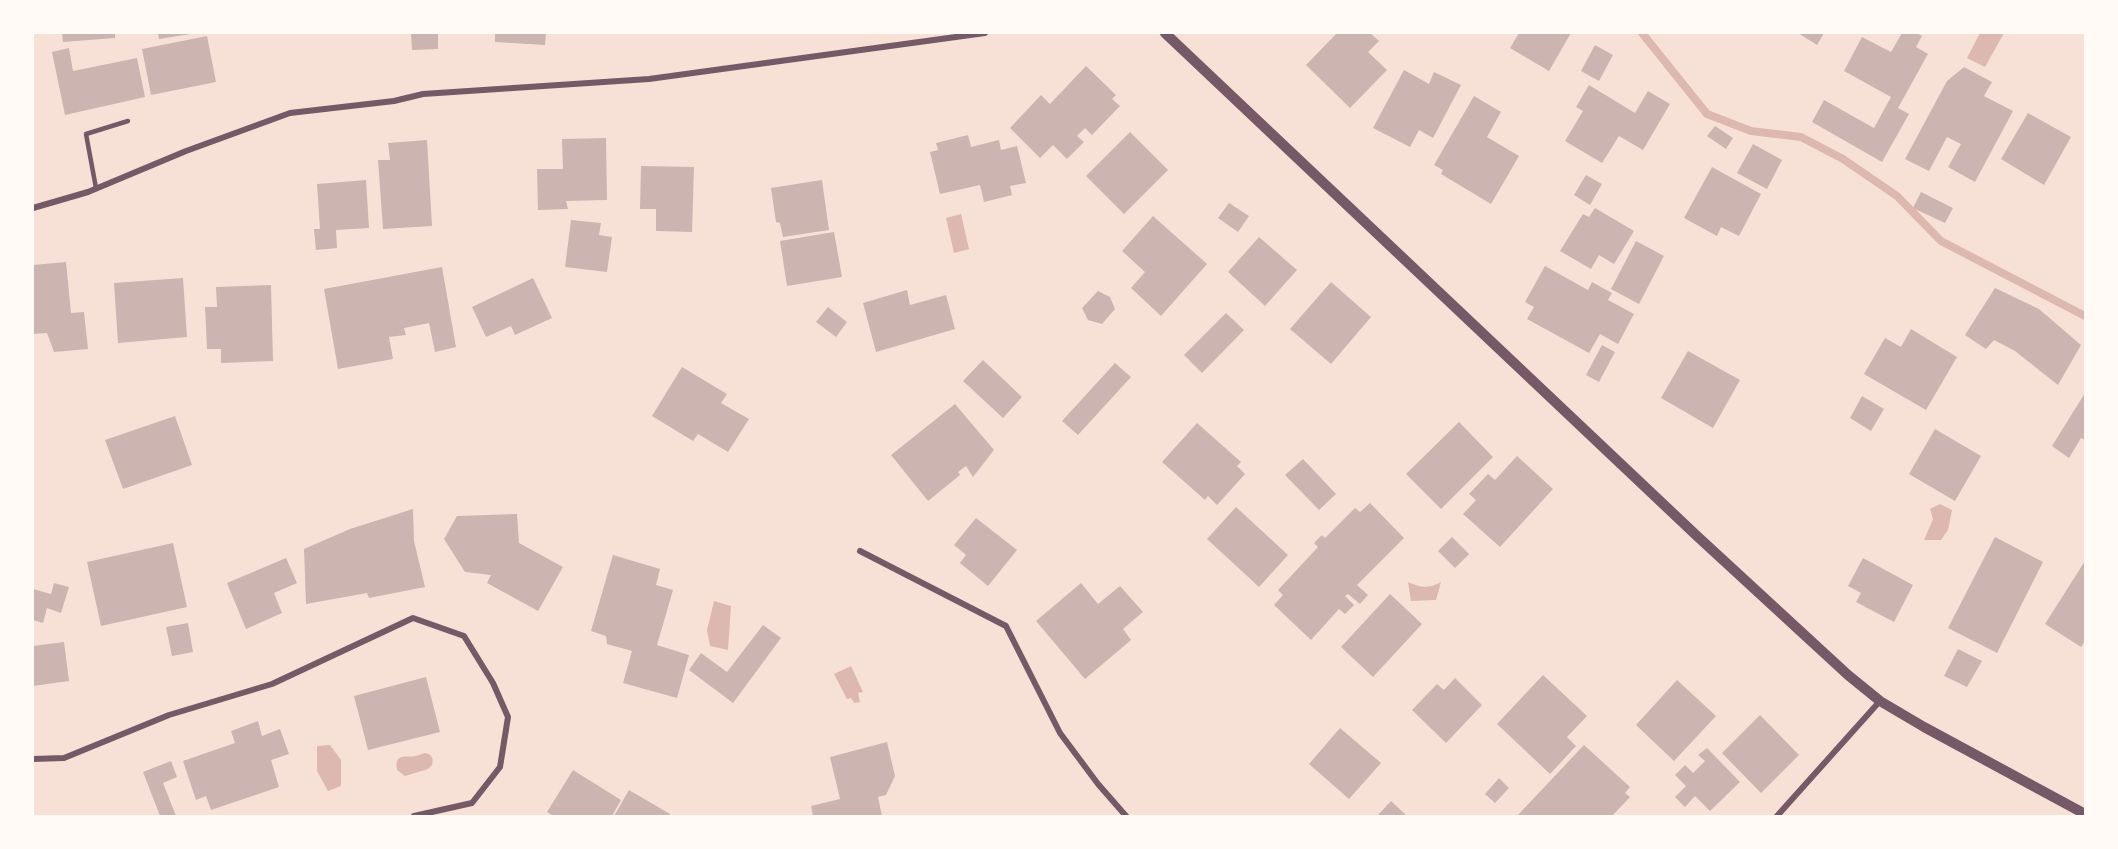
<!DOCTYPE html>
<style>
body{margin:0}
#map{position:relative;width:2118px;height:849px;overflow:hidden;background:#f7e1d7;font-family:"Source Sans 3",sans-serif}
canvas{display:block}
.frame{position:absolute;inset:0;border:34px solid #fffaf5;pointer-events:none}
</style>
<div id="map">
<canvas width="2118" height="849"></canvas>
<div class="frame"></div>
</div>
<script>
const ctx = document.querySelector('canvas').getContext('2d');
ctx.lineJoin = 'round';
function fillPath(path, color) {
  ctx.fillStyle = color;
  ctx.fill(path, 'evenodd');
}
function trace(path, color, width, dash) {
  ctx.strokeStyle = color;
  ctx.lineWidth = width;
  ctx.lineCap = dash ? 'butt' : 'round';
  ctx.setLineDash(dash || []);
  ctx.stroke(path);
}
fillPath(new Path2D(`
 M1980 33H2004L1985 67 1967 58Z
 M961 214 969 249 954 253 946 218Z
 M1940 504 1952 510 1948 530 1941 540H1924L1933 519 1930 509Z
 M1408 582C1421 588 1428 589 1441 582L1436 600 1411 601Z
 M714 601 731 606 728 650 710 646 707 630Z
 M851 666 863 692 858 693 860 702 854 703 851 698 847 699 834 674Z
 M330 745 341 760V786L328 791 317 771V746Z
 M425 753C432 754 434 759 432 765L428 769 405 776 397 770C394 752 406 758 416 756 419 755 422 754 425 753Z`), '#dcb8b0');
trace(new Path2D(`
 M1642 33 1707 114 1751 131 1801 137 1843 159 1897 196 1941 241 2085 316`), '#dcb8b0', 8);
fillPath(new Path2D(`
 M62 33H115V38L63 42Z
 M158 33H190L191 34 159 39Z
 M411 33H438V49L412 50Z
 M495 33H546L545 45 495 42Z
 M1337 33H1370L1379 41 1368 52 1387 70 1350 108 1306 65Z
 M1519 33H1571L1549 71 1510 48Z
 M1798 33H1824L1817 45Z
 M1902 33H1917L1922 36 1916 47 1928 54 1898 108 1909 114 1882 162 1812 122 1824 100 1874 128 1891 97 1844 71 1862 37 1891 52Z
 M207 36 216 82 151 95 142 49Z
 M1595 45 1613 55 1599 81 1581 71Z
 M69 48 73 71 137 58 145 97 65 115 52 52Z
 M1086 66 1116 95 1112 99 1120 106 1092 135 1085 128 1077 136 1084 142 1067 159 1053 145 1040 158 1010 128 1041 95 1050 104Z
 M1964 67 1992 82 1984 96 2013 111 1975 182 1948 167 1961 144 1947 137 1929 171 1905 159 1947 81Z
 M1404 70 1429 84 1434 72 1461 85 1433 138 1419 130 1410 147 1373 128Z
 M1589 85 1635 113 1648 91 1670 104 1643 150 1619 136 1602 163 1565 141 1583 111 1576 107Z
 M1474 96 1501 112 1487 137 1519 156 1491 204 1441 174 1443 170 1434 165Z
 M2028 113 2071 137 2044 185 2001 159Z
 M1715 126 1733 138 1726 149 1707 136Z
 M1130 132 1168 170 1124 214 1086 176Z
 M968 135 971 147 999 140 1001 150 1017 146 1026 183 1010 186 1012 195 984 202 980 185 940 194 930 152 938 150 936 143Z
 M606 138 607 200 566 201 568 209 538 210 537 169H563L562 139Z
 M427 140 432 226 383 229 378 160H390L388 143Z
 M1753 144 1782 160 1767 189 1737 173Z
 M641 166 694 167 692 232 656 231V209H640Z
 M1712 167 1761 194 1739 236 1721 227 1717 236 1684 218Z
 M1586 175 1602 184 1590 205 1574 195Z
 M366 180 369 228 336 230 337 248 316 250 314 229H320L317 184Z
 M822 180 829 230 783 237 780 223 776 222 771 188Z
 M1921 192 1953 208 1945 223 1913 208Z
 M1229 203 1249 216 1238 232 1218 218Z
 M1595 208 1634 231 1614 264 1599 255 1591 269 1560 251 1583 214 1589 217Z
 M1153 216 1207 264 1161 316 1131 288 1145 272 1122 251Z
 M571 220 601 223 599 235 612 237 607 272 565 267Z
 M834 232 842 277 787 286 780 241Z
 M1259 237 1297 270 1265 306 1228 272Z
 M1636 241 1664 256 1639 304 1611 289Z
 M66 262 71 313 84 312 88 349 54 352 47 333 33 334V265Z
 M1545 266 1588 290 1592 282 1612 293 1608 300 1634 314 1618 344 1600 334 1589 353 1527 319 1534 307 1525 302Z
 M442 267 456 347 435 352 429 323 404 328 406 335 389 337 393 359 338 369 324 289Z
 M183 278 187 337 118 343 114 283Z
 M533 278 552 318 515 335 511 326 486 337 472 307Z
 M1331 282 1371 317 1331 364 1290 329Z
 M271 285 273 361 221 363V349H207L205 307H217L216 287Z
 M1995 288 2039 309 2081 345 2058 385 2015 351 1994 340 1986 349 1965 335Z
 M907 290 910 305 946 295 955 329 876 352 863 303Z
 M1098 291 1110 297 1115 309 1102 324 1088 320 1082 308Z
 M828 307 847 322 836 337 816 322Z
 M1226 313 1244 330 1202 373 1184 355Z
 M1911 329 1957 357 1926 410 1864 374 1885 338 1901 347Z
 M1602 345 1615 352 1599 382 1586 375Z
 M1688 351 1740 380 1713 428 1661 398Z
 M983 360 1022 397 1003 418 963 381Z
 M1115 363 1131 377 1078 435 1062 421Z
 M682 367 727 394 721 403 749 419 728 452 698 434 693 441 652 416Z
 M2085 393V440L2081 438 2069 458 2052 446Z
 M1862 396 1884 409 1871 431 1850 418Z
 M955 404 994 450 973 477 966 466 958 472 960 475 928 501 891 455Z
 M175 416 192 465 123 489 105 440Z
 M1459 422 1493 457 1441 509 1406 474Z
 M1197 423 1241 462 1237 466 1245 474 1217 505 1208 496 1205 500 1162 462Z
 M1935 429 1981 456 1955 501 1909 474Z
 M1517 456 1553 489 1500 547 1463 514 1476 500 1469 494 1488 474 1495 480Z
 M1303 459 1336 494 1319 510 1285 475Z
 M1370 503 1404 538 1357 585 1368 595 1360 604 1348 594 1345 596 1354 605 1345 614 1339 609 1311 640 1274 605 1283 595 1278 590 1318 547 1314 543 1322 535 1325 538 1355 508 1360 512Z
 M1236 507 1288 555 1259 587 1207 539Z
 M413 509 414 541 425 587 369 598 367 593 306 604 304 549 350 529Z
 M517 514 519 543 563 567 538 611 487 583 491 575 465 572 444 539 457 516Z
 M976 518 1017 550 988 586 960 563 966 555 954 545Z
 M1452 537 1469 554 1455 568 1438 551Z
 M1995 537 2043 562 1997 653 1948 628Z
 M173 543 187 607 101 626 87 562Z
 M613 555 660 569 656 585 673 590 657 645 689 655 677 698 623 683 632 651 607 644 606 636 591 631Z
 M286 558 297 583 274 593 282 613 246 629 227 583Z
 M1863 558 1913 585 1894 622 1856 602 1861 593 1848 586Z
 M2085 561V641L2081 647 2045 624Z
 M54 583 69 587 61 613 47 608 43 623 33 620V589L51 594Z
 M1081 583 1098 604 1120 586 1143 612 1123 629 1131 640 1085 679 1036 621Z
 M1390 594 1422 624 1373 677 1341 647Z
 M188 623 193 652 172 656 166 627Z
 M763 625 781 638 733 703 689 670 701 653 727 672Z
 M64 642 69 681 33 686V646Z
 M1958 649 1982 661 1967 687 1944 676Z
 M1543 675 1587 716 1567 737 1576 746 1550 774 1497 724Z
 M426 677 440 732 368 750 354 696Z
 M1455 678 1482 705 1446 743 1412 710 1437 684 1444 690Z
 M1677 680 1716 716 1674 761 1636 725Z
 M1760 715 1799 755 1761 793 1722 753Z
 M258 721 262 736 280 729 289 754 271 760 279 787 211 810 206 796 196 800 183 761 235 743 231 731Z
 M1340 728 1381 763 1349 799 1309 764Z
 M887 742 895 776 886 795 878 797 882 816H813L811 806 840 799 830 757Z
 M1584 745 1630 787 1625 793 1630 797 1612 816H1517Z
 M1707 748 1740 782 1710 811 1695 796 1685 807 1675 797 1686 786 1675 775 1685 765 1693 773 1705 761 1698 755Z
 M171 761 177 777 163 783 176 816H160L143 772Z
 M573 770 621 800 612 816H553L547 812Z
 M1499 778 1509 788 1495 803 1485 794Z
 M629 790 670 814 669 816H614Z
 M1391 801 1407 816H1377Z`), '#ccb4b1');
trace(new Path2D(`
 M96 188 86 134 128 121`), '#755966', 4.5);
trace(new Path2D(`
 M33 208 88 192 186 151 290 113 394 101 423 94 649 79 985 33
 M860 551 1006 626 1060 733 1098 784 1126 816
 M33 759 64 758 169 715 272 684 413 618 464 636 493 683 508 717 500 767 472 803 414 816
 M1777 816 1880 701`), '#755966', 6);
trace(new Path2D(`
 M1165 33 1697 536 1848 675 1880 701 1924 727 2085 814`), '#755966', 10);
</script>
